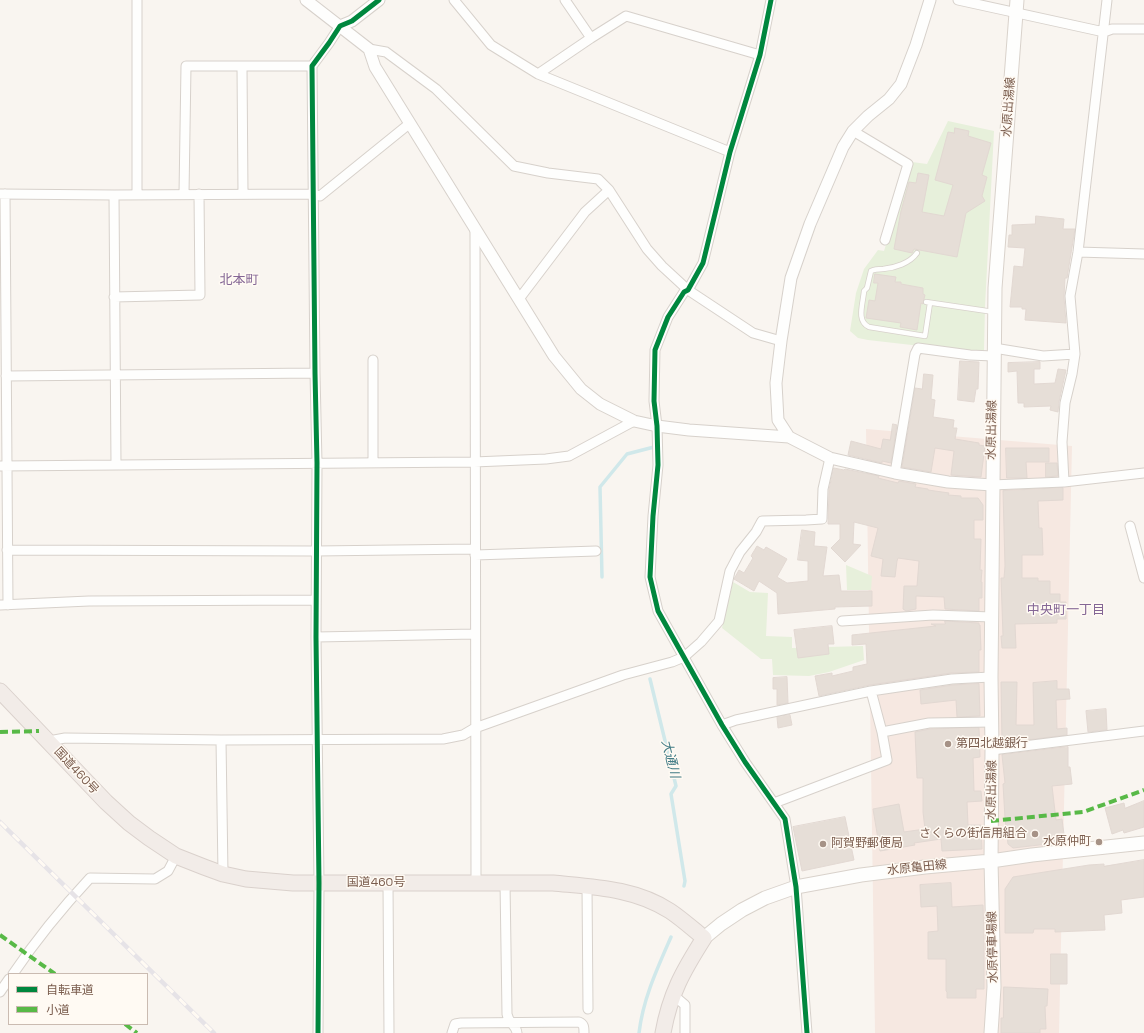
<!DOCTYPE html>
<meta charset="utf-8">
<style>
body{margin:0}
#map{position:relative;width:1144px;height:1033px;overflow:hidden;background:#f9f5f0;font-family:"Space Grotesk","Noto Sans JP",sans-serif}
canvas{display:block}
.legend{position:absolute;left:8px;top:973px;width:140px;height:52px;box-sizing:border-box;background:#fffaf3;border:1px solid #cabbb1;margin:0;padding:5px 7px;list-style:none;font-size:12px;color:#7a5c4d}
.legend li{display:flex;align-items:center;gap:8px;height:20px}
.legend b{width:20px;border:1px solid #cabbb1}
</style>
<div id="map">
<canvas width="1144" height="1033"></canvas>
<ul class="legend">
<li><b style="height:5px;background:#00873e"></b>自転車道</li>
<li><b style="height:5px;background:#58b947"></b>小道</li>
</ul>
</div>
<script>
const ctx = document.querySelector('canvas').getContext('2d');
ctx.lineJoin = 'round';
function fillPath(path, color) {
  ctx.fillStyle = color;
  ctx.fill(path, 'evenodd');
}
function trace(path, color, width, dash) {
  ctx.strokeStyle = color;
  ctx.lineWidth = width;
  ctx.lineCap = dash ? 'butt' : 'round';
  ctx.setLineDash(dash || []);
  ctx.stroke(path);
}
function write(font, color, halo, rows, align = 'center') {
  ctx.font = font + ' "Space Grotesk","Noto Sans JP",sans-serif';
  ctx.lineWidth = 3;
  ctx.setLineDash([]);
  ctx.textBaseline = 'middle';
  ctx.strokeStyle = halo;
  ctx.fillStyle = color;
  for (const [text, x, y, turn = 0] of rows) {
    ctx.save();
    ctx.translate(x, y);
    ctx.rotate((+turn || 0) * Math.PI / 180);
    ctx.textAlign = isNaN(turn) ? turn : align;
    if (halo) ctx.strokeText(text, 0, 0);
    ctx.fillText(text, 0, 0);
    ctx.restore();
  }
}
fillPath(new Path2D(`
 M866 429 1072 446 1059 1033H875Z`), '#f6e8e1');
fillPath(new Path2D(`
 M948 121 994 131 985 307 984 351 973 352 868 340 858 338 850 331 856 293 864 269 878 250 884 251 912 162 927 164Z
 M846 565 872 576 871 590H847Z
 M733 582 750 592 768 593 766 636 792 637V648L863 646 864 660 829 672 809 676 773 675 772 659H761L722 628Z`), '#e7f0db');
trace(new Path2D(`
 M602 577 600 487 627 454 654 447
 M650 679 676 786 671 794 685 881 684 886
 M639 1033C643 999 657 969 671 937`), '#d0e8ea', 3.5);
const building = new Path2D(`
 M955 128 969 131 968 136 991 143 982 175 987 177 982 196 985 201 966 213 957 257 914 249 912 253 894 249 901 211 909 182 916 183 918 173 929 175 922 212 944 216 953 185 935 180 948 132 954 133Z
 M1036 216 1064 219 1063 229H1075L1067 278H1065L1064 297 1066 323 1025 320 1026 309H1022V307H1010L1014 266 1023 267 1025 248 1008 247 1009 235H1012V225L1035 224Z
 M875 274 896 277 895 282H901V284L923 288V294L925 295 924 299 923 304 921 303 917 330 900 327 901 323 866 318 869 300 875 301 878 283H874Z
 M960 361 979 362 978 389H976L974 402 958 400Z
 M1040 362V369H1034V384L1055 383 1058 369 1066 370 1059 402 1058 412 1050 410 1051 406 1024 407V403H1018L1017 371 1008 372V363Z
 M924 374 933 375 931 399 935 400 933 417 954 420 953 428H957L955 439 979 443V445L985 446 981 477 951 475 954 451 935 448 931 472 902 467 915 388 922 389Z
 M893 424 897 425 891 463 882 461V463L848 455 851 441 881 449 883 439 890 440Z
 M1006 448H1049V462H1026L1027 478H1007Z
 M1046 463H1057L1058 476 1046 477Z
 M834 468 844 470 845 469 879 476 878 478 898 483 899 481 916 484 915 487 928 489V490L949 493 948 495 961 496V498H978L983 505V520H974V539H981L980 570H982L981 582H982V598H979V611L945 609 944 597 916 596V609L906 611 903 609 904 586H917L919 561 898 558 897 561 895 577 881 576 883 559 871 556 878 528 854 522 853 544 861 545 845 562 831 548 840 539V524H828L829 490Z
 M1063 488V500L1038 501 1039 528H1042L1043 555H1022V578H1038V581H1050V594H1060V602H1066V619H1057V623L1015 624 1016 648H1002L1001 636H1003L1001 578H1004L1005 566 1003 491Z
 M802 530 815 532 814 546 827 547 823 576 839 575 841 591H872V606L835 607V609L778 614 777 593 759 581 754 591 734 579 739 570 744 573 753 558 751 556 757 546 764 550 766 547 787 559 777 577 787 583 808 581V561L798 560Z
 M945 621 979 623V625H980L981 650H979V672L951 673 870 685 819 696 815 676 832 673V676L853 671V667L867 664 866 644 852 645V635L936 626 931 624H945Z
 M832 626 834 644H828L829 654 798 658 794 630Z
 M787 677 788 703 777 705V689H773V678Z
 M1057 681V689H1069L1070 699 1056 700 1057 729 1067 728V735L1002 743 1001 682H1017L1016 725H1034L1033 683Z
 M979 684 980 716 957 717 956 700 921 704 920 690 953 685Z
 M1106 709 1107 730 1088 732 1086 711Z
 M790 715 792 725 778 728 777 717Z
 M979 728 980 757 973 758 974 791H981L982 801 967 802 968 825H981L982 849 942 851 941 839 914 843 915 845 880 851 873 809 899 804 904 832 925 829 923 812V778H917L915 732 930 729Z
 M1068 747V767H1070L1072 784 1052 786 1056 820 1062 819 1065 842 1013 848 1008 844 1005 818 1003 784 1005 783 1002 755Z
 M1144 801V827L1124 833 1123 830 1112 834 1105 808 1124 803 1125 808Z
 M845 817 854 860 802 871 793 827Z
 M1144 860V897L1121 900 1122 913 1104 915 1105 930 1055 932V929H1034L1033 933H1005V889L1013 877 1089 865 1104 864V866Z
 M951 883 952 907 983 905 984 940V989H976V998H947V992L946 991V959H928V932L938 931 937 906 921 907 920 885Z
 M1051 954H1067V984H1051Z
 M1004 987 1048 989 1047 1006H1045L1046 1029H1040V1033H1001V1018H1003Z`);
fillPath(building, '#e6ded7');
trace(building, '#e2d8d2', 1);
const service = new Path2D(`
 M917 253C910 263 895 268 883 269 878 269 875 269 871 271L867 288 864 291C863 304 856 321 869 327L925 336 930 303
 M926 302 994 312`);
const minor = new Path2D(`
 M137 0V195
 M454 0 491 45 538 74 730 152
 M565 0 591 38 626 16 760 55
 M771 0 760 55 730 152 703 263 688 290 684 292 668 317 655 350 654 401 657 426 658 465 653 516 650 577 658 611 722 725 745 762 785 819 796 887 807 1033
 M958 0 1104 32 1112 29H1144
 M369 49 386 52 436 89 514 166 548 173 598 179 609 190 647 249 662 266 688 290 753 333 781 341
 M242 66 243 194
 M538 74 591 38
 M853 131 908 164 885 240
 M0 194 114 195 313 194 320 196 409 124
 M5 194 8 605
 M184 194 186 66H312
 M114 195 116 465
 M475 229 476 883
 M1078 252 1144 254
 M114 297 200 295 199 194
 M519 299 585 212 609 190
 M994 348 1043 356 1075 354
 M373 360V463
 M6 376 315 373
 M0 466 474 462 546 459 569 456 634 421
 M895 473 915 354 918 348 970 355 993 356
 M1064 482 1062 442 1065 403 1072 374 1075 354 1070 296 1078 252 1107 0
 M992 485 1064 482 1144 473
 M1130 526 1144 578
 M7 550 316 551 475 549
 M475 555 596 551
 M0 605 89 601 316 600
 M842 621 933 615 992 617
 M316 637 475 634
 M871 691 882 732
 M722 725 736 720 871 691 952 679 991 677
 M221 740 223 874
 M49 741 65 738 221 740 443 739 463 735 475 728 623 675 672 662 684 657 701 642 719 621 730 571 740 552 756 532 762 521 806 520 822 519 823 489 830 458
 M992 750 1144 731
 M774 803 887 760 882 732 929 723 992 722
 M388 883 389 1033
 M505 883 507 1014C509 1025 516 1024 517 1033
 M587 886 588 1009
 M13 974C36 940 62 908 90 878L155 879 168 871 176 856
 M0 992 9 979
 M672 994 685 1005V1033
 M318 1033 319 883 316 637 317 463 315 373 312 66 329 43 340 26
 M452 1033 455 1024 461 1023 579 1022C584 1024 584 1027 584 1033`);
const tertiary = new Path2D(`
 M306 0 369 49 375 67 554 356 581 389 600 404 634 421 657 426 689 430 789 437 830 458 895 473 948 482 992 485
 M340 26 352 21 379 0
 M789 437 778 420 776 383 781 341 791 278 810 224 843 147 853 131 868 116 889 99 901 84 916 45 930 0`);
const secondary = new Path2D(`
 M704 938 721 924 742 910 765 898 796 887 861 875 925 867 991 861 1032 855 1144 843
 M991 1033 994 987 991 861 992 750 991 677 995 288 1017 0`);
const trunk = new Path2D(`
 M0 691 106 802 129 823 149 838 176 856 204 867 223 874 246 879 293 883H553C593 887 635 888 670 911 682 919 693 929 704 938 683 971 670 994 663 1033`);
trace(service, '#d7d1cb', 6);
trace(minor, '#d7d1cb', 11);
trace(tertiary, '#d7d1cb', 13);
trace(secondary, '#d9d2cb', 15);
trace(trunk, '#dad1cc', 17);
trace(service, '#fefefd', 4.5);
trace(minor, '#fefefd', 9);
trace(tertiary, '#fefefd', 11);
trace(secondary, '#fefefd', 13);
trace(trunk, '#f2ece8', 15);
const rail = new Path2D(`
 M0 822 214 1033`);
trace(rail, '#e6e3e7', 4.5);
trace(rail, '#fffaf3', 3, [9]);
trace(new Path2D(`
 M0 732 39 731
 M991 821 1083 812 1144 790
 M0 935 55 974
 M125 1024 137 1033`), '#58b947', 4, [8, 4]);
trace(new Path2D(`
 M771 0 760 55 730 152 703 263 688 290 684 292 668 317 655 350 654 401 657 426 658 465 653 516 650 577 658 611 722 725 745 762 785 819 796 887 807 1033
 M318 1033 319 883 316 637 317 463 315 373 312 66 329 43 340 26 352 21 379 0`), '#00873e', 5);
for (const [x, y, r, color] of [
 [948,744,4,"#a69286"],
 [1035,834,4,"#a69286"],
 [1099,842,4,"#a69286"],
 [823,844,4,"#a69286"]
]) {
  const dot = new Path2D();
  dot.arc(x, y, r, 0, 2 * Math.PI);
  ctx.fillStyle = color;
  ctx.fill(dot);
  trace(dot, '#fffaf3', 1.5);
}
write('12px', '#7a5c4d', '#fffaf3', [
 ["水原出湯線",1009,107,-86],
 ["水原出湯線",992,430,-89],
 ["国道460号",76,771,47],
 ["水原出湯線",992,790,-89],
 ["水原亀田線",917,868,-6],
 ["国道460号",376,883],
 ["水原停車場線",993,947,-91]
]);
write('12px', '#7a5c4d', '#fffaf3', [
 ["第四北越銀行",956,744],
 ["さくらの街信用組合",1027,834,"right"],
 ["水原仲町",1091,842,"right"],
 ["阿賀野郵便局",831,844]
], 'left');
write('13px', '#846695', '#fffaf3', [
 ["北本町",239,280],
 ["中央町一丁目",1066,610]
]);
write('italic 13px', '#437c86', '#fffaf3', [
 ["大通川",670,759,76]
]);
</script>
